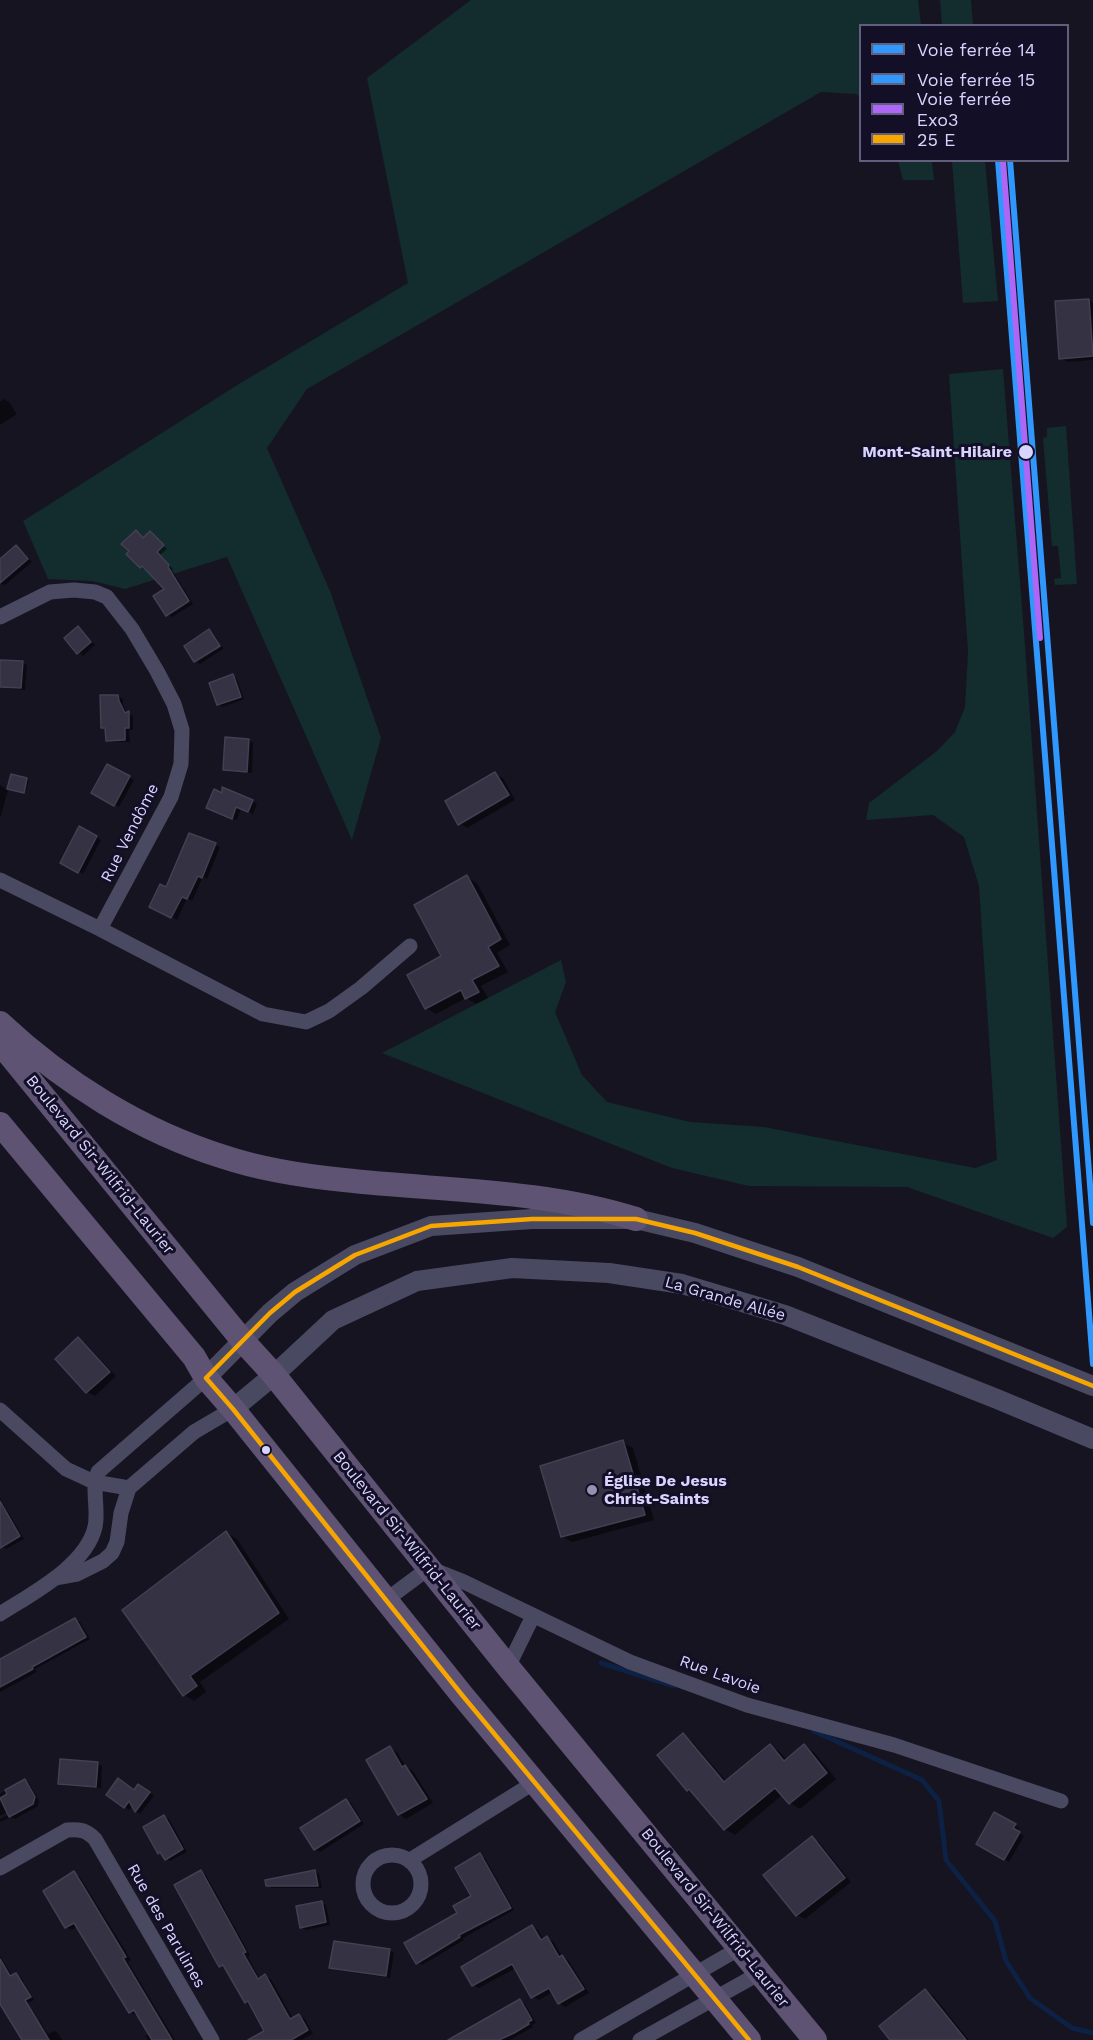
<!DOCTYPE html>
<meta charset="utf-8">
<style>
body{margin:0}
#map{position:relative;width:1093px;height:2040px;overflow:hidden;background:#161421;font-family:"Work Sans",sans-serif}
canvas{display:block}
.legend{position:absolute;left:859px;top:24px;width:210px;height:138px;box-sizing:border-box;background:#130f26;border:2px solid #625e7d;margin:0;padding:8px 10px;list-style:none;font-size:18px;color:#d9d4ff}
.legend li{display:flex;align-items:center;gap:12px;height:30px}
.legend b{width:30px;border:2px solid #625e7d}
</style>
<div id="map">
<canvas width="1093" height="2040"></canvas>
<ul class="legend">
<li><b style="height:8px;background:#3098fc"></b>Voie ferrée 14</li>
<li><b style="height:8px;background:#3098fc"></b>Voie ferrée 15</li>
<li><b style="height:8px;background:#ad66f5"></b>Voie ferrée Exo3</li>
<li><b style="height:8px;background:#f7a600"></b>25 E</li>
</ul>
</div>
<script>
const ctx = document.querySelector('canvas').getContext('2d');
ctx.lineJoin = 'round';
function fillPath(path, color) {
  ctx.fillStyle = color;
  ctx.fill(path, 'evenodd');
}
function trace(path, color, width, dash) {
  ctx.strokeStyle = color;
  ctx.lineWidth = width;
  ctx.lineCap = dash ? 'butt' : 'round';
  ctx.setLineDash(dash || []);
  ctx.stroke(path);
}
function write(font, color, halo, rows, align = 'center') {
  ctx.font = font + ' "Work Sans",sans-serif';
  ctx.lineWidth = 6;
  ctx.setLineDash([]);
  ctx.textBaseline = 'middle';
  ctx.strokeStyle = halo;
  ctx.fillStyle = color;
  for (const [text, x, y, turn = 0] of rows) {
    ctx.save();
    ctx.translate(x, y);
    ctx.rotate((+turn || 0) * Math.PI / 180);
    ctx.textAlign = isNaN(turn) ? turn : align;
    if (halo) ctx.strokeText(text, 0, 0);
    ctx.fillText(text, 0, 0);
    ctx.restore();
  }
}
fillPath(new Path2D(`
 M471 0H918L921 25 860 26V97L856 94 821 92 307 389 267 448 330 591 381 738 352 840 227 557 125 589 92 581 48 579 23 521 239 384 408 283 367 78Z
 M940 0H971L973 25H942Z
 M898 161H932L934 180H903Z
 M952 161H985L998 301 963 303Z
 M1003 369 1024 633 1067 1227 1053 1238 907 1187 749 1186 672 1168 382 1053 561 960 566 982 555 1012 582 1075 607 1102 690 1122 764 1127 975 1168 997 1160 979 886 964 837 933 815 866 820 869 803 937 751 955 732 965 707 968 652 949 374Z
 M1066 426 1077 584 1055 585 1054 579 1061 578 1058 546H1052L1043 438 1047 437V428Z`), '#132c2d');
fillPath(new Path2D(`
 M1088 300 1093 303V360L1068 362 1060 358Z
 M4 399 9 402 17 414 0 425V402Z
 M136 532 144 538 150 533 167 549 160 555 173 569 172 570 193 604 172 617 167 615 166 589 147 568 145 570 141 567Z
 M17 547 32 562 5 585 0 583V561Z
 M78 628 95 645 83 656 66 638Z
 M209 631 214 634 220 644 195 660Z
 M222 646 223 649 200 664 197 662Z
 M22 663 27 665 25 690 4 688 0 686Z
 M233 676 237 679 244 699 223 707 218 704Z
 M118 696 123 699V705L127 713 133 716V730H129L130 742H112L107 740V730L102 727Z
 M249 740 253 743 252 773 229 772 225 769Z
 M108 766 134 780 119 807 93 793Z
 M495 774 503 778 515 800 467 828 459 823Z
 M12 775 29 780 25 793 10 789Z
 M0 785 8 790 1 816H0Z
 M252 801 257 804 253 814 241 809 237 820 213 810Z
 M79 828 101 840 83 874 62 862Z
 M215 845 220 847 207 879 203 877 192 901 187 898 177 920 151 907 166 889Z
 M467 877 477 883 510 945 497 953 508 972 481 986 488 998 476 1004 466 998 436 1014 426 1008Z
 M78 1339 85 1343 116 1376 95 1396 87 1392 57 1359Z
 M622 1442 633 1448 654 1520 572 1542 562 1536Z
 M0 1498 24 1539 6 1549 0 1545Z
 M227 1533 237 1539 289 1619 200 1682 206 1692 194 1701 184 1695Z
 M75 1620 80 1622 90 1639 35 1669 37 1672 0 1692V1669Z
 M683 1735 692 1741 727 1782 770 1746 779 1751 787 1760 804 1746 814 1752 836 1779 800 1809 790 1803 783 1794 735 1835 725 1829 696 1795 688 1790Z
 M390 1748 397 1752 406 1767 413 1771 433 1803 406 1819 399 1814Z
 M97 1763 102 1766 101 1788 65 1786 60 1783Z
 M25 1780 29 1783 39 1801 38 1806 15 1819 11 1817 0 1822V1819L14 1812 13 1809 0 1816V1794Z
 M143 1788 154 1796 140 1814 136 1811 133 1805 129 1810 108 1795Z
 M346 1801 351 1803 364 1824 320 1852 315 1849Z
 M995 1814 1019 1828 1017 1832 1024 1836 1009 1862 978 1844Z
 M164 1817 169 1819 187 1852 170 1861 159 1853Z
 M812 1838 819 1842 851 1882 805 1919 797 1915 766 1875Z
 M480 1855 485 1858 514 1910 463 1938 464 1940 422 1965 417 1962 473 1896Z
 M315 1871 319 1874 322 1888H272L267 1885Z
 M201 1872 206 1875 250 1955 248 1957 260 1979 265 1976 271 1979 293 2019 299 2016 305 2019 313 2034 301 2040H266L267 2031 252 2005 246 2002 226 1969 220 1966Z
 M74 1873 80 1877 131 1960 128 1962 175 2040H148L145 2036 150 2034 138 2014 136 2015 130 2012 78 1927 72 1930 66 1927Z
 M321 1903 326 1905 330 1925 306 1930 301 1927Z
 M532 1926 538 1930 544 1940 547 1938 553 1941 562 1956 568 1960 589 1993 565 2007 559 2003 553 1992 539 2000 533 1997 516 1968 479 1988 473 1985Z
 M390 1950 394 1953 390 1978 336 1970 331 1967Z
 M0 1956 13 1977 16 1975 21 1977 34 2000 28 2003 48 2034 54 2031 58 2033 62 2040H23L0 2002Z
 M925 1991 933 1995 969 2040H892Z
 M520 2001 525 2004 536 2023 532 2025 533 2027 510 2040H451Z`), '#0007');
trace(new Path2D(`
 M601 1663 674 1686
 M814 1731 922 1780 939 1801 946 1860 995 1921 1006 1961 1030 1998 1072 2028 1093 2033`), '#0d2144', 5);
const building = new Path2D(`
 M1089 299 1093 356 1059 359 1055 301Z
 M136 530 143 538 150 531 164 545 157 552 169 565 168 567 189 601 166 616 153 596 164 589 142 566 140 568 126 554 129 551 121 544Z
 M16 545 28 559 0 583V559Z
 M78 626 91 642 77 654 64 638Z
 M209 629 220 646 194 662 184 646Z
 M0 660 23 661 21 688 0 687Z
 M233 674 241 697 217 705 209 683Z
 M100 695H118L119 701 125 713 129 711V728H125V740L106 741 105 728H101Z
 M225 737 249 739 247 772 223 770Z
 M107 764 130 776 114 806 91 793Z
 M495 772 509 795 458 825 445 801Z
 M11 774 27 778 24 793 7 789Z
 M222 787 253 800 248 812 236 807 232 819 206 808 214 789 222 793Z
 M79 826 97 836 78 873 60 863Z
 M189 833 216 843 202 878 198 876 187 899 182 897 171 918 149 907 160 884 166 887Z
 M467 875 501 939 488 947 499 966 472 980 479 992 465 999 461 990 425 1009 407 975 441 956 414 905Z
 M78 1337 110 1372 86 1393 55 1359Z
 M623 1440 645 1515 561 1537 540 1466Z
 M0 1501 20 1536 0 1548Z
 M226 1531 279 1613 190 1676 197 1686 183 1696 122 1610Z
 M75 1618 86 1637 32 1667 33 1669 0 1687V1659Z
 M683 1733 724 1782 770 1744 784 1761 804 1744 827 1773 789 1804 775 1788 724 1830 689 1789 687 1791 657 1755Z
 M390 1746 402 1767 405 1765 427 1799 398 1815 366 1760Z
 M60 1759 98 1762 96 1787 58 1784Z
 M118 1778 134 1790 138 1784 150 1792 135 1812 129 1801 124 1808 106 1795Z
 M25 1779 35 1797 33 1804 9 1817 0 1798 7 1794 5 1790Z
 M346 1799 360 1821 314 1850 300 1828Z
 M994 1812 1016 1824 1013 1828 1020 1832 1004 1860 976 1844Z
 M164 1815 183 1849 165 1860 160 1852 158 1854 143 1827Z
 M812 1836 845 1878 796 1916 763 1875Z
 M480 1853 511 1908 459 1935 460 1937 416 1964 404 1943 457 1913 453 1906 471 1896 455 1868Z
 M201 1870 246 1952 243 1953 258 1979 265 1974 290 2019 299 2014 308 2030 291 2040H248L264 2031 248 2001 245 2003 223 1965 219 1967 174 1885Z
 M315 1870 318 1886H266L265 1880Z
 M74 1871 126 1957 123 1958 172 2040H152L134 2010 129 2013 74 1923 65 1928 43 1891Z
 M322 1901 326 1922 300 1928 296 1906Z
 M532 1925 541 1940 547 1936 559 1957 562 1955 584 1989 558 2004 549 1988 531 1998 512 1964 472 1986 461 1967Z
 M334 1941 390 1949 386 1976 329 1968Z
 M0 1959 10 1976 16 1973 31 1997 25 2000 49 2040H22L0 2004Z
 M925 1989 966 2040H890L879 2026Z
 M520 1999 532 2020 528 2022 529 2024 514 2033 499 2040H448Z`);
fillPath(building, '#343243');
trace(building, '#433f54', 1.5);
trace(new Path2D(`
 M0 617 50 592 74 590 95 592 107 597 132 629 157 671 174 704 182 730 181 764 171 797 100 929
 M0 880 100 929 263 1014 306 1022 329 1011 361 988 410 946
 M0 1410 66 1469 94 1482 129 1488
 M55 1578 77 1574 103 1561 112 1553 117 1542 121 1513 129 1488 194 1432 233 1409
 M386 1600 429 1568 464 1582 630 1662 747 1705 894 1745 1061 1801
 M0 1614C31 1594 86 1566 95 1527 99 1509 91 1489 98 1472L206 1378
 M508 1667 533 1616
 M363 1884a29 29 0 1 1 58 0a29 29 0 1 1-58 0Z
 M410 1860 535 1782
 M0 1868 67 1830C80 1829 86 1830 95 1839L212 2040
 M581 2040 740 1948
 M640 2040 760 1973`), '#4a4962', 15);
trace(new Path2D(`
 M206 1378 270 1313 295 1292 355 1255 431 1226 532 1219H636L695 1233 798 1267 1093 1386
 M233 1409 274 1375 333 1320 417 1281 512 1268 609 1273 682 1284 785 1315 997 1399 1093 1439`), '#4a4962', 20);
trace(new Path2D(`
 M0 1023C63 1082 140 1131 224 1157 263 1170 304 1176 344 1180 442 1191 541 1189 636 1219
 M0 1043 243 1341 274 1375 508 1667 815 2040
 M0 1124 194 1357 206 1378 233 1409 462 1695 749 2040`), '#5e5373', 24);
trace(new Path2D(`
 M749 2040 462 1695 233 1409 206 1378 270 1313 295 1292 355 1255 431 1226 532 1219H636L695 1233 798 1267 1093 1386`), '#f7a600', 4.5);
trace(new Path2D(`
 M998 160 1093 1364`), '#3098fc', 6);
trace(new Path2D(`
 M1010 160 1093 1223`), '#3098fc', 6);
trace(new Path2D(`
 M1003 161 1040 638`), '#ad66f5', 6);
for (const [x, y, r, color] of [
 [1026,452,8,"#d9d4ff"],
 [266,1450,5,"#d9d4ff"],
 [592,1490,6,"#9591b1"]
]) {
  const dot = new Path2D();
  dot.arc(x, y, r, 0, 2 * Math.PI);
  ctx.fillStyle = color;
  ctx.fill(dot);
  trace(dot, '#130f26', 2);
}
write('bold 16px', '#d9d4ff', '#130f26', [
 ["Mont-Saint-Hilaire",1012,452]
], 'right');
write('16px', '#d9d4ff', '#130f26', [
 ["Rue Vendôme",130,833,-63],
 ["Boulevard Sir-Wilfrid-Laurier",100,1165,51],
 ["La Grande Allée",725,1299,16],
 ["Boulevard Sir-Wilfrid-Laurier",407,1541,51],
 ["Rue Lavoie",720,1675,20],
 ["Boulevard Sir-Wilfrid-Laurier",715,1918,51],
 ["Rue des Parulines",166,1926,60]
]);
write('bold 16px', '#d9d4ff', '#130f26', [
 ["Église De Jesus",604,1481],
 ["Christ-Saints",604,1499]
], 'left');
</script>
